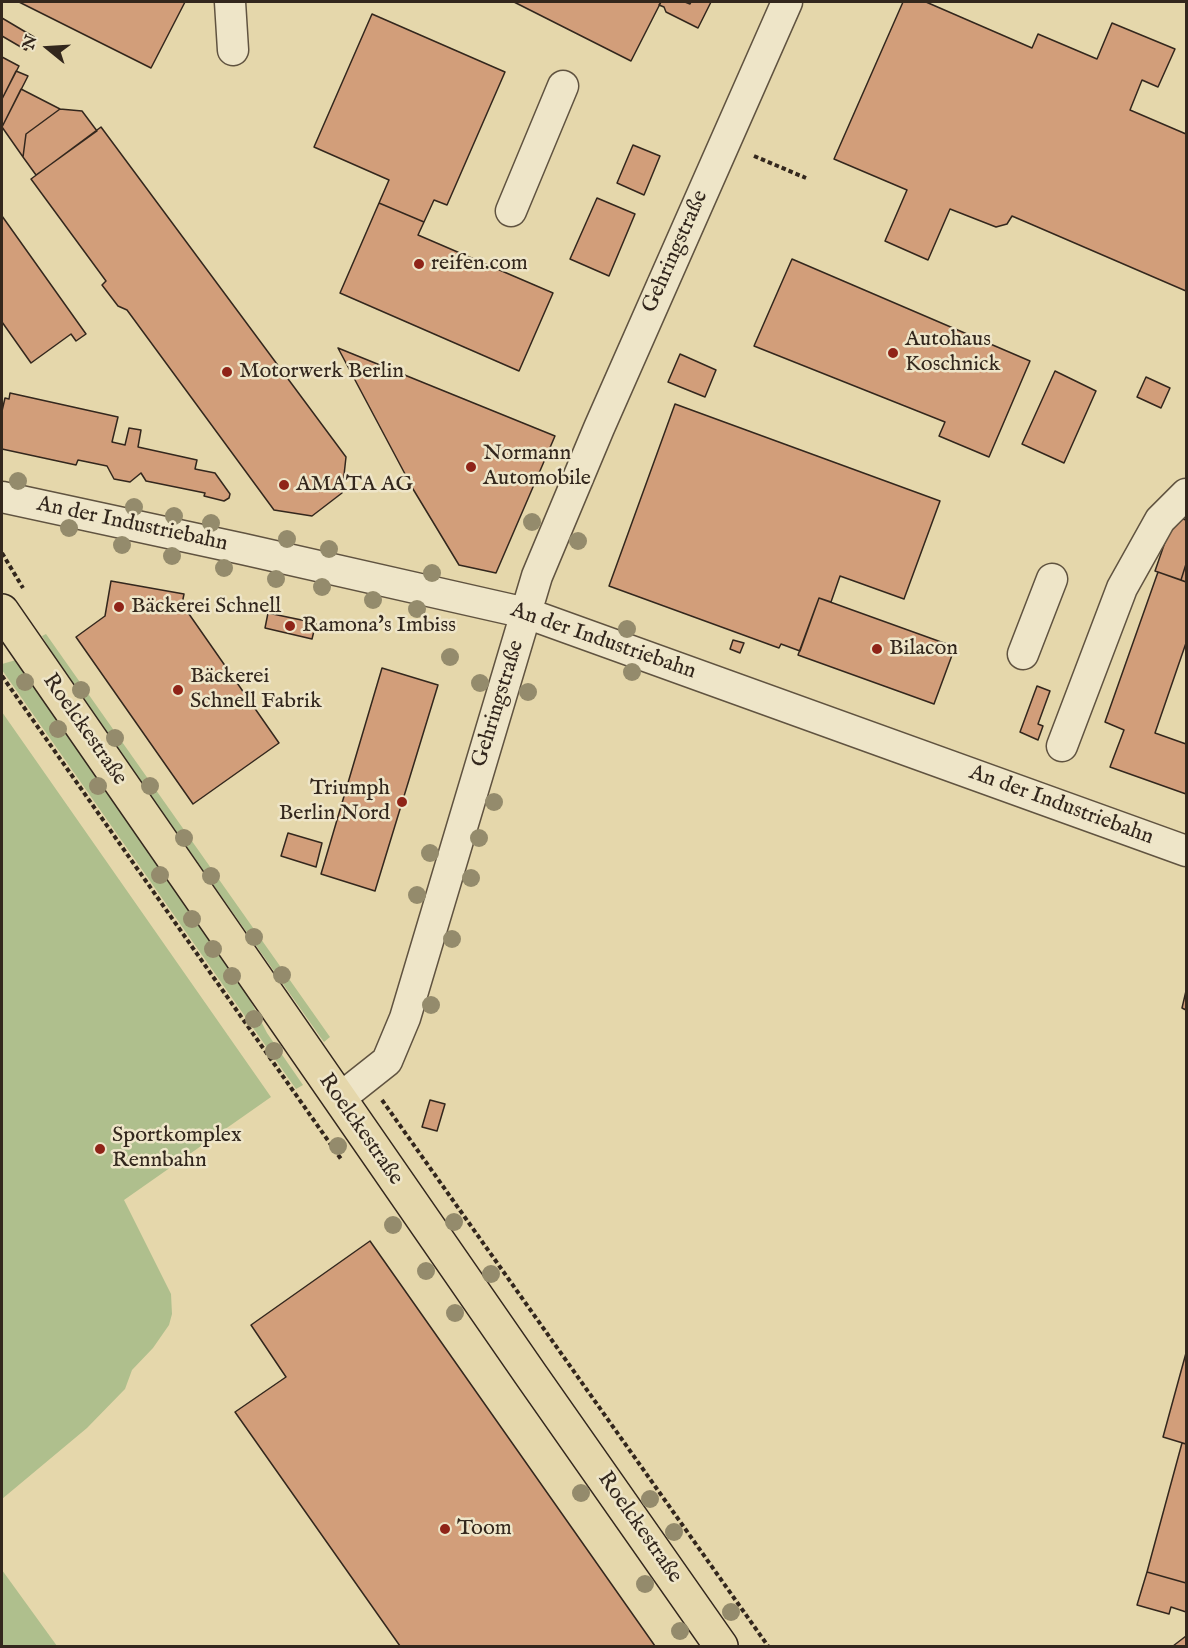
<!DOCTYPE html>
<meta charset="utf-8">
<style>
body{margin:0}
#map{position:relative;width:1188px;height:1648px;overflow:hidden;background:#e5d7ab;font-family:"IM FELL English",serif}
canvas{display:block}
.frame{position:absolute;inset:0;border:3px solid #33271d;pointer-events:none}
.north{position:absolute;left:18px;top:18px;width:60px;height:60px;-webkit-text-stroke:4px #eee5c8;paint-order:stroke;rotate:288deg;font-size:16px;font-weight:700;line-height:24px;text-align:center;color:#33271d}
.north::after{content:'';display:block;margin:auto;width:21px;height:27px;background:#33271d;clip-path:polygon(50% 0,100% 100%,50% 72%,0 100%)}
</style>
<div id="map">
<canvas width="1188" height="1648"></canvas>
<div class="frame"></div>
<div class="north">N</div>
</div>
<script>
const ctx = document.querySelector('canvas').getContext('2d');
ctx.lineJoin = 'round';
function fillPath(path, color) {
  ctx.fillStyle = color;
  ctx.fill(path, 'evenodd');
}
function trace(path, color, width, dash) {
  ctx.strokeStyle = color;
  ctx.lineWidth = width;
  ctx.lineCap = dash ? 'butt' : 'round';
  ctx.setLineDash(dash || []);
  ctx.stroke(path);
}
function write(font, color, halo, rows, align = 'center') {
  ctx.font = font + ' "IM FELL English",serif';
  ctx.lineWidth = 5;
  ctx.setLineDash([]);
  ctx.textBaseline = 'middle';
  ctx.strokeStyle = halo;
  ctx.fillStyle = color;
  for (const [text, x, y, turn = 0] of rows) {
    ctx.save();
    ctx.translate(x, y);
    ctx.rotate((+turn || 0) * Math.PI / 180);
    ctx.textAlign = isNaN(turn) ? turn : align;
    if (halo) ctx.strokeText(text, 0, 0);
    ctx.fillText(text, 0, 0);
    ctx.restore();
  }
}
fillPath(new Path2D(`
 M46 634 330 1037 324 1042 321 1038 61 668 42 636Z
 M16 660 244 988 267 1033 303 1085 296 1089 2 670V664Z
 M2 712 271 1097 124 1200 171 1294 172 1314 169 1325 153 1348 132 1370 125 1389 87 1428 2 1499Z
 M2 1570 57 1646H2Z`), '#afbf8d');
const building = new Path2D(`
 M19 2H185L151 68Z
 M514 2H661L631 61Z
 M661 2H685L690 4 691 2H711L698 28 666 12 664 7 659 5Z
 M903 2H926L1032 48 1038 34 1097 59 1112 23 1175 49 1158 87 1142 80 1130 110 1186 134V291L1012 216 1007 224 996 227 950 209 928 260 885 241 907 190 834 159Z
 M372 14 505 72 447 205 434 200 424 222 379 203 389 180 314 147Z
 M2 18 34 37 26 50 2 36Z
 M2 57 19 66 2 99Z
 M16 71 28 76 2 127V99Z
 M21 89 60 109 26 134 23 157 2 127Z
 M60 109 82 111 97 131 36 175 23 157 26 134Z
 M101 127 346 457 342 493 312 516 274 510 127 310 118 306 102 285 106 281 31 179Z
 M633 145 660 156 644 195 617 183Z
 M597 198 635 214 609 276 570 259Z
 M379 203 424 222 418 235 553 293 519 371 340 293Z
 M2 216 86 334 76 341 71 334 31 363 2 322Z
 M792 259 1030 361 989 457 939 436 945 422 754 346Z
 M338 348 555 436 496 573 459 565 413 489Z
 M680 354 716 370 705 397 668 382Z
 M1055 371 1096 391 1064 463 1022 444Z
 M1146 377 1170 388 1161 408 1137 397Z
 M10 393 118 417 112 442 125 445 129 428 141 430 138 447 197 460 195 469 215 473 230 494 229 498 224 501 204 496 205 493 146 481 141 473 130 482 114 479 107 466 78 460 76 465 2 449V411L5 398 9 399Z
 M675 404 940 501 904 599 840 576 831 602 819 598 800 651 781 644 779 648 609 586Z
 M1174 516 1186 520V564L1181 580 1155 571Z
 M1186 564V582L1181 580Z
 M1158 572 1186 582V643L1155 733 1186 744V794L1110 767 1124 730 1105 722Z
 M111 581 184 594 182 604 279 743 193 804 76 637 105 616Z
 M819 598 955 647 934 704 798 655Z
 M268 613 316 623 312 639 265 628Z
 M733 640 744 643 740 653 730 649Z
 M382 668 438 685 375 891 321 874Z
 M1037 686 1050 691 1038 724 1043 726 1038 740 1020 732Z
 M288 833 322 843 316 867 281 856Z
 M1186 991V1010L1182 1008Z
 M430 1100 445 1104 437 1131 422 1127Z
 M370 1241 655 1646H400L235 1412 286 1377 251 1325Z
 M1186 1353V1444L1163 1437Z
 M1182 1443 1186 1444V1583L1147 1572Z
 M1147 1572 1186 1583V1612L1171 1607 1169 1614 1137 1605Z
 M1186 1636V1646H1173Z`);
fillPath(building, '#d29e7a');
trace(building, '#33271d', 1.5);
const minor = new Path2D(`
 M230 2 233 50
 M511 211 563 86
 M2 497 243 549 526 613 1186 851
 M1023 654 1052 579
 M1062 746 1122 588 1160 520 1186 494
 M339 1099 387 1061 405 1018 537 576 599 428 787 2`);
const major = new Path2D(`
 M2 611 531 1375 721 1646`);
trace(minor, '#605340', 33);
trace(major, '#33271d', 36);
trace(new Path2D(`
 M754 156 806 178
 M2 553 23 588
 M2 676 341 1159
 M382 1100 768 1646`), '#33271d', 4, [4.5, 3]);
trace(minor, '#eee5c8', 30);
trace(major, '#e5d7ab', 33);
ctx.fillStyle = '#948b6c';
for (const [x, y] of [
 [18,481],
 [134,507],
 [174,516],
 [532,522],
 [211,523],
 [69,528],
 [287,539],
 [578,541],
 [122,545],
 [329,549],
 [172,556],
 [224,568],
 [432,573],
 [276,579],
 [322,587],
 [373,600],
 [417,609],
 [627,629],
 [450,657],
 [632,672],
 [25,682],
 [480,683],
 [81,690],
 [528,692],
 [58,729],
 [115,738],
 [98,786],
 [150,786],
 [494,802],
 [184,838],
 [479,838],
 [430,853],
 [160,875],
 [211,876],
 [471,878],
 [417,895],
 [192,919],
 [254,937],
 [452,939],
 [213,949],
 [282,975],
 [232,976],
 [431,1005],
 [254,1019],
 [274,1051],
 [338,1146],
 [454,1222],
 [393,1225],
 [426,1271],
 [491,1274],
 [455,1313],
 [581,1493],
 [650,1499],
 [674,1532],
 [645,1584],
 [731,1612],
 [680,1631]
]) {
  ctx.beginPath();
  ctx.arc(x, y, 9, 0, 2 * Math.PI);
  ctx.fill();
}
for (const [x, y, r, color] of [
 [419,264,6,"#8f2418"],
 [893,353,6,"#8f2418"],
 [227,372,6,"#8f2418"],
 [471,467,6,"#8f2418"],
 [284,485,6,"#8f2418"],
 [119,607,6,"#8f2418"],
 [290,626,6,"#8f2418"],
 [877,649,6,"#8f2418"],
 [178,690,6,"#8f2418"],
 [402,802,6,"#8f2418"],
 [100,1149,6,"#8f2418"],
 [445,1529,6,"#8f2418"]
]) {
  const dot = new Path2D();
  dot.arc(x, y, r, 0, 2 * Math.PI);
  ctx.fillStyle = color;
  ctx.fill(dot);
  trace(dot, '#eee5c8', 2);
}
write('22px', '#33271d', '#eee5c8', [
 ["Gehringstraße",676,252,-66],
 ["An der Industriebahn",132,525,12],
 ["An der Industriebahn",603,642,19],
 ["Gehringstraße",499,704,-73],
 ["Roelckestraße",84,730,55],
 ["An der Industriebahn",1061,806,20],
 ["Roelckestraße",360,1130,55],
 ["Roelckestraße",639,1528,55]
]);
write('22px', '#33271d', '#eee5c8', [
 ["reifen.com",431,264],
 ["Autohaus",905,340],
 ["Koschnick",905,365],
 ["Motorwerk Berlin",239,372],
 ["Normann",483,454],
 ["Automobile",483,479],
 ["AMATA AG",296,485],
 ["Bäckerei Schnell",131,607],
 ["Ramona's Imbiss",302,626],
 ["Bilacon",889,649],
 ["Bäckerei",190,677],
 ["Schnell Fabrik",190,702],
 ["Triumph",390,789,"right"],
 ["Berlin Nord",390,814,"right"],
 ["Sportkomplex",112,1136],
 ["Rennbahn",112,1161],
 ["Toom",457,1529]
], 'left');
</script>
